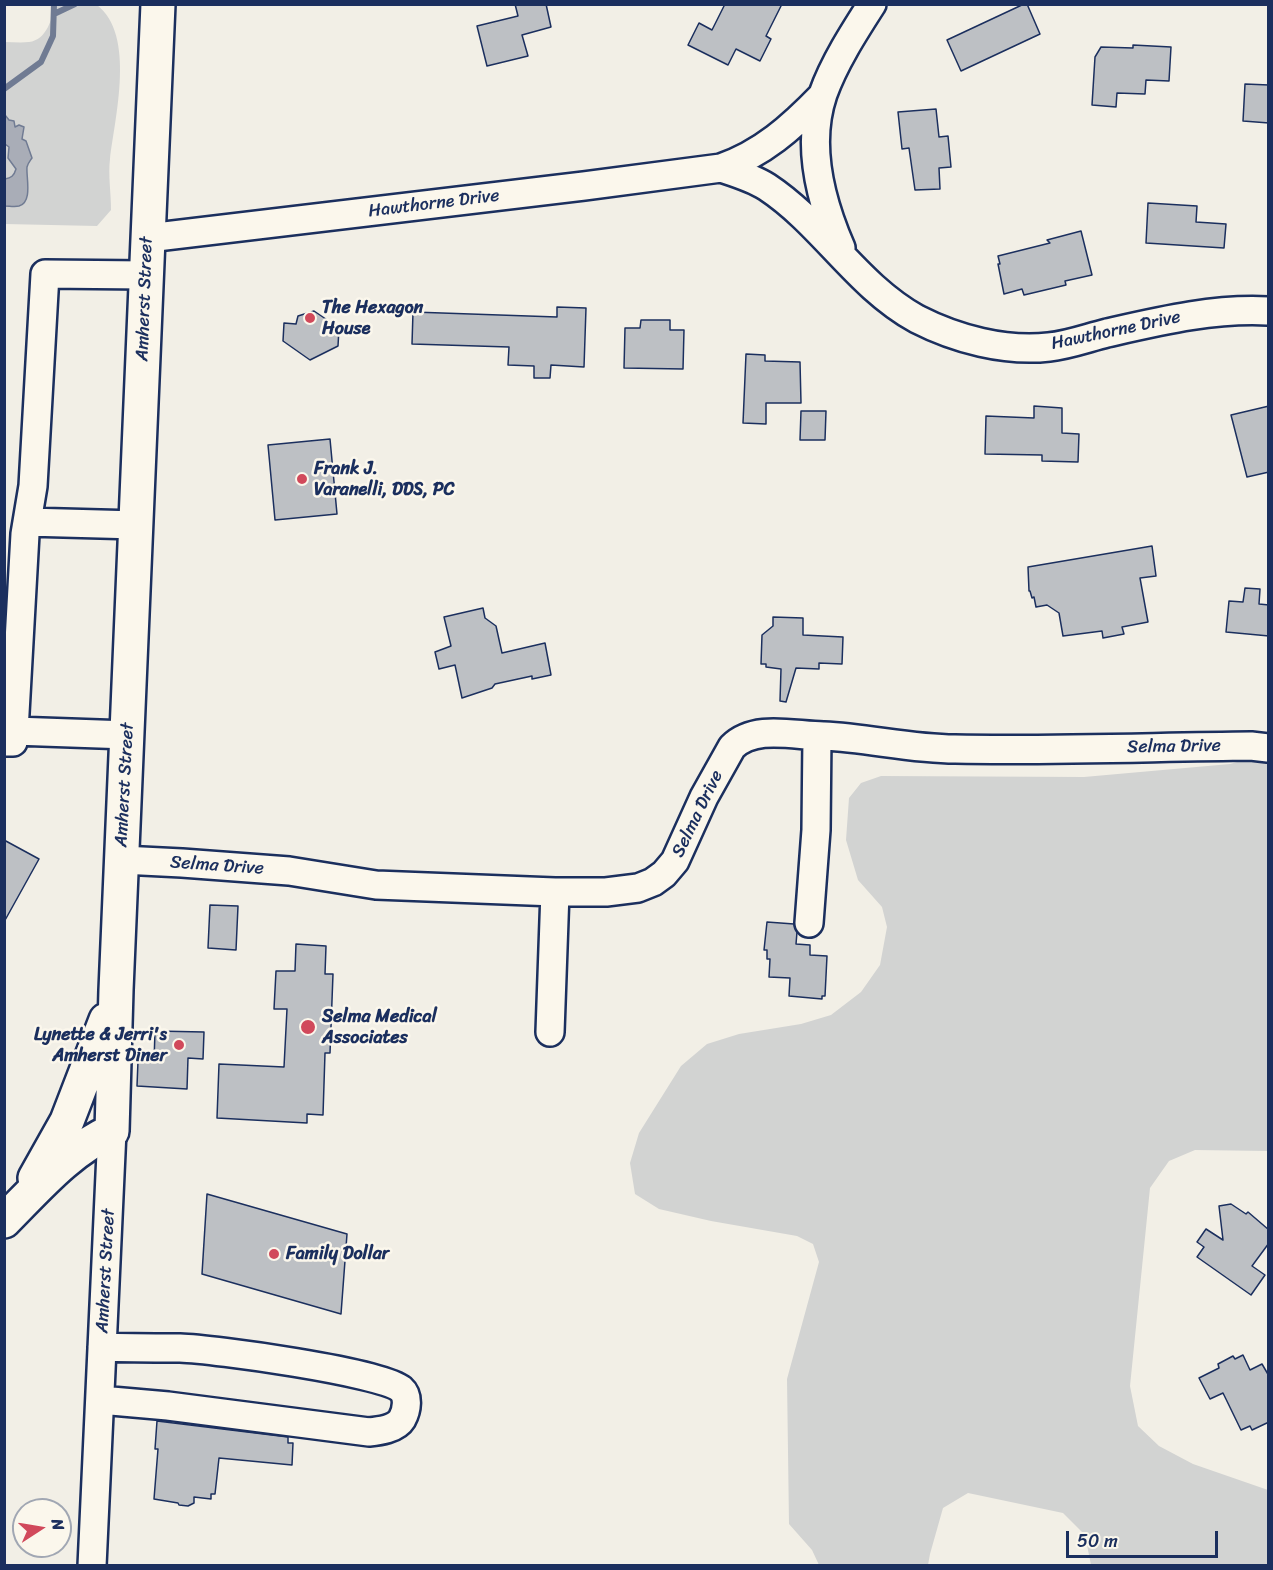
<!DOCTYPE html>
<style>
body{margin:0}
#map{position:relative;width:1273px;height:1570px;overflow:hidden;background:#f2efe6;font-family:Sriracha,sans-serif}
canvas{display:block}
.frame{position:absolute;inset:0;border:6px solid #1b2f5e;pointer-events:none}
.north{position:absolute;left:12px;top:1498px;width:60px;height:60px;box-sizing:border-box;background:#fbf7ec;border:2px solid #a1a7b3;border-radius:50%;rotate:78deg;font-size:16px;font-weight:700;line-height:24px;text-align:center;color:#1b2f5e}
.north::after{content:'';display:block;margin:auto;width:21px;height:27px;background:#d1495b;clip-path:polygon(50% 0,100% 100%,50% 72%,0 100%)}
.scale{position:absolute;left:1066px;top:1531px;width:152px;height:27px;box-sizing:border-box;border:3px solid #1b2f5e;border-top:0;padding-left:8px;font-size:18px;line-height:21px;white-space:nowrap;color:#1b2f5e;-webkit-text-stroke:4px #fbf7ec;paint-order:stroke}
</style>
<div id="map">
<canvas width="1273" height="1570"></canvas>
<div class="frame"></div>
<div class="north">N</div>
<div class="scale">50 m</div>
</div>
<script>
const ctx = document.querySelector('canvas').getContext('2d');
ctx.lineJoin = 'round';
function fillPath(path, color) {
  ctx.fillStyle = color;
  ctx.fill(path, 'evenodd');
}
function trace(path, color, width, dash) {
  ctx.strokeStyle = color;
  ctx.lineWidth = width;
  ctx.lineCap = dash ? 'butt' : 'round';
  ctx.setLineDash(dash || []);
  ctx.stroke(path);
}
function write(font, color, halo, rows, align = 'center') {
  ctx.font = font + ' Sriracha,sans-serif';
  ctx.lineWidth = 5;
  ctx.setLineDash([]);
  ctx.textBaseline = 'middle';
  ctx.strokeStyle = halo;
  ctx.fillStyle = color;
  for (const [text, x, y, turn = 0] of rows) {
    ctx.save();
    ctx.translate(x, y);
    ctx.rotate((+turn || 0) * Math.PI / 180);
    ctx.textAlign = isNaN(turn) ? turn : align;
    if (halo) ctx.strokeText(text, 0, 0);
    ctx.fillText(text, 0, 0);
    ctx.restore();
  }
}
fillPath(new Path2D(`
 M55 5H97C136 35 115 117 110 159 108 175 111 193 111 210L97 226 5 224 4 42C12 42 21 43 29 42 47 40 52 18 55 5Z
 M1268 744V1151L1195 1150 1169 1161 1150 1188 1130 1386 1138 1426 1159 1446 1193 1464 1268 1490V1565H1091L1085 1535 1063 1513 968 1493 943 1508 930 1554 928 1565H819L812 1550 789 1524 787 1379 819 1262 813 1244 797 1236 711 1221 659 1209 635 1194 630 1163 639 1133 681 1066 707 1044 739 1034 801 1024 831 1015 861 992 880 965 887 927 882 907 858 880 846 840 849 798 861 783 881 776 1084 777 1230 764 1251 758Z`), '#d2d3d2');
const water = new Path2D(`
 M5 115 9 120 14 121 15 127 19 125 24 127 22 139 26 141 32 158C30 161 28 163 27 167 26 177 33 202 19 206 15 207 9 206 5 206V179C11 178 14 176 16 169L8 158 9 147 5 144Z`);
fillPath(water, '#a9adb7');
trace(water, '#707b93', 1.5);
trace(new Path2D(`
 M54 14 75 4
 M4 89 41 62 53 36 54 4`), '#707b93', 6);
const building = new Path2D(`
 M515 4H546L551 27 522 35 528 56 487 66 477 26 518 16Z
 M725 4H782L766 36 771 39 760 61 736 49 728 65 688 45 699 23 712 30Z
 M1024 4H1027L1040 34 961 71 947 40Z
 M1133 45 1171 47 1169 81 1146 80 1145 94 1117 93 1116 107 1092 105 1095 57 1101 47 1133 48Z
 M1245 84 1269 85V123L1243 121Z
 M936 109 939 137 948 136 951 167 939 168 940 189 915 190 909 148 902 149 898 112Z
 M1148 203 1197 206 1196 222 1226 224 1224 248 1146 243Z
 M1081 231 1092 275 1065 281 1066 285 1024 295 1022 289 1004 294 998 264H1000L998 256 1050 243 1047 240Z
 M557 307 586 308 584 367 551 365 550 378H534V366L508 365 509 347 412 344 413 312 557 317Z
 M314 311 339 328 338 346 310 360 283 341 284 323 296 324 298 316Z
 M641 320H670V330H684L683 369 624 368 625 328H640Z
 M746 354 765 355V361L800 362 801 403H766V424L743 423Z
 M1034 406 1062 408V433L1079 434 1078 462 1042 461V455L985 454 986 416 1034 418Z
 M1269 406V472L1247 477 1231 415Z
 M801 411H826L825 440H800Z
 M330 439 337 514 275 520 268 445Z
 M1152 546 1156 576 1140 578 1148 622 1122 627 1124 634 1103 638 1102 631 1063 636 1059 613 1047 605 1036 607 1034 597 1032 598 1030 591H1029L1028 567Z
 M1245 588 1260 589 1259 604 1269 605V636L1226 632 1229 601 1243 602Z
 M483 608 485 618 496 626 502 653 545 643 551 675 532 679V676L495 684 492 688 462 698 455 665 439 669 435 652 451 646 444 617Z
 M773 617 803 618V635L843 637 842 664 819 663V669L796 668 786 702 780 701 781 669 766 667V664H761L762 635 773 626Z
 M4 840 39 859 4 922Z
 M210 905 238 906 236 950 208 948Z
 M767 922 794 924 797 932 796 944 810 945V955L827 956 825 996H822V999L789 996 790 978 769 977 770 959H767V950H764Z
 M296 944 326 946 325 974H333L330 1053H325L323 1115 307 1114V1123L217 1118 219 1064 284 1067 287 1009H274L276 971H295Z
 M155 1031 204 1032 203 1059 188 1058 187 1089 137 1086 138 1061 154 1062Z
 M207 1194 347 1234 341 1314 202 1274Z
 M1231 1204 1246 1214 1248 1212 1269 1230V1243L1252 1266 1265 1275 1251 1295 1197 1257 1204 1247 1197 1242 1206 1229 1223 1240 1219 1206Z
 M1243 1355 1250 1370 1262 1364 1269 1376V1422L1252 1430 1250 1426 1241 1430 1223 1393 1210 1399 1199 1378 1219 1368 1218 1364 1233 1356 1235 1359Z
 M157 1421 288 1437V1443H293L292 1465 219 1458 215 1494H211V1499L194 1497V1503L188 1506 179 1505 178 1503 154 1499 158 1449H155Z`);
fillPath(building, '#bdc0c4');
trace(building, '#1b2f5e', 1.5);
const minor = new Path2D(`
 M721 168C736 173 753 178 767 187 823 224 857 286 917 319 956 339 1005 352 1049 347 1069 345 1087 338 1107 333 1160 321 1214 308 1268 311
 M148 238 584 186 721 168C762 154 792 127 822 96
 M841 248C821 202 806 144 823 94 834 63 854 32 872 4
 M27 522 137 525
 M14 731 128 735
 M4 742H13L14 731 25 534 33 486 45 274 146 275
 M122 860 182 863 289 871 376 885 555 892H606L638 888 653 882 664 874 675 861 704 797 732 747C755 724 795 736 824 736 868 738 911 749 955 749 1054 751 1153 747 1251 746L1268 748
 M809 923 816 830 817 736
 M550 1032 555 892
 M100 1400 168 1406 369 1432C379 1431 396 1429 402 1419 407 1410 409 1396 401 1389 381 1372 213 1349 180 1348 154 1348 128 1348 102 1347
 M92 1566 112 1131`);
const major = new Path2D(`
 M35 1178 67 1121 106 1020
 M4 1221C37 1188 69 1150 112 1131L116 990 158 4`);
trace(minor, '#1b2f5e', 32);
trace(major, '#1b2f5e', 38);
trace(minor, '#fbf7ec', 27);
trace(major, '#fbf7ec', 33);
for (const [x, y, r, color] of [
 [310,318,6,"#d1495b"],
 [302,479,6,"#d1495b"],
 [308,1027,8,"#d1495b"],
 [179,1045,6,"#d1495b"],
 [274,1254,6,"#d1495b"]
]) {
  const dot = new Path2D();
  dot.arc(x, y, r, 0, 2 * Math.PI);
  ctx.fillStyle = color;
  ctx.fill(dot);
  trace(dot, '#fbf7ec', 2);
}
write('18px', '#1b2f5e', '#fbf7ec', [
 ["Hawthorne Drive",434,204,-7],
 ["Amherst Street",145,299,-88],
 ["Hawthorne Drive",1116,331,-12],
 ["Selma Drive",1174,747,-1],
 ["Amherst Street",125,785,-87],
 ["Selma Drive",698,814,-64],
 ["Selma Drive",217,866,4],
 ["Amherst Street",106,1271,-87]
]);
write('bold 18px', '#1b2f5e', '#fbf7ec', [
 ["The Hexagon",322,308],
 ["House",322,329],
 ["Frank J.",314,469],
 ["Varanelli, DDS, PC",314,490],
 ["Selma Medical",322,1017],
 ["Associates",322,1038],
 ["Lynette & Jerri's",167,1035,"right"],
 ["Amherst Diner",167,1056,"right"],
 ["Family Dollar",286,1254]
], 'left');
</script>
